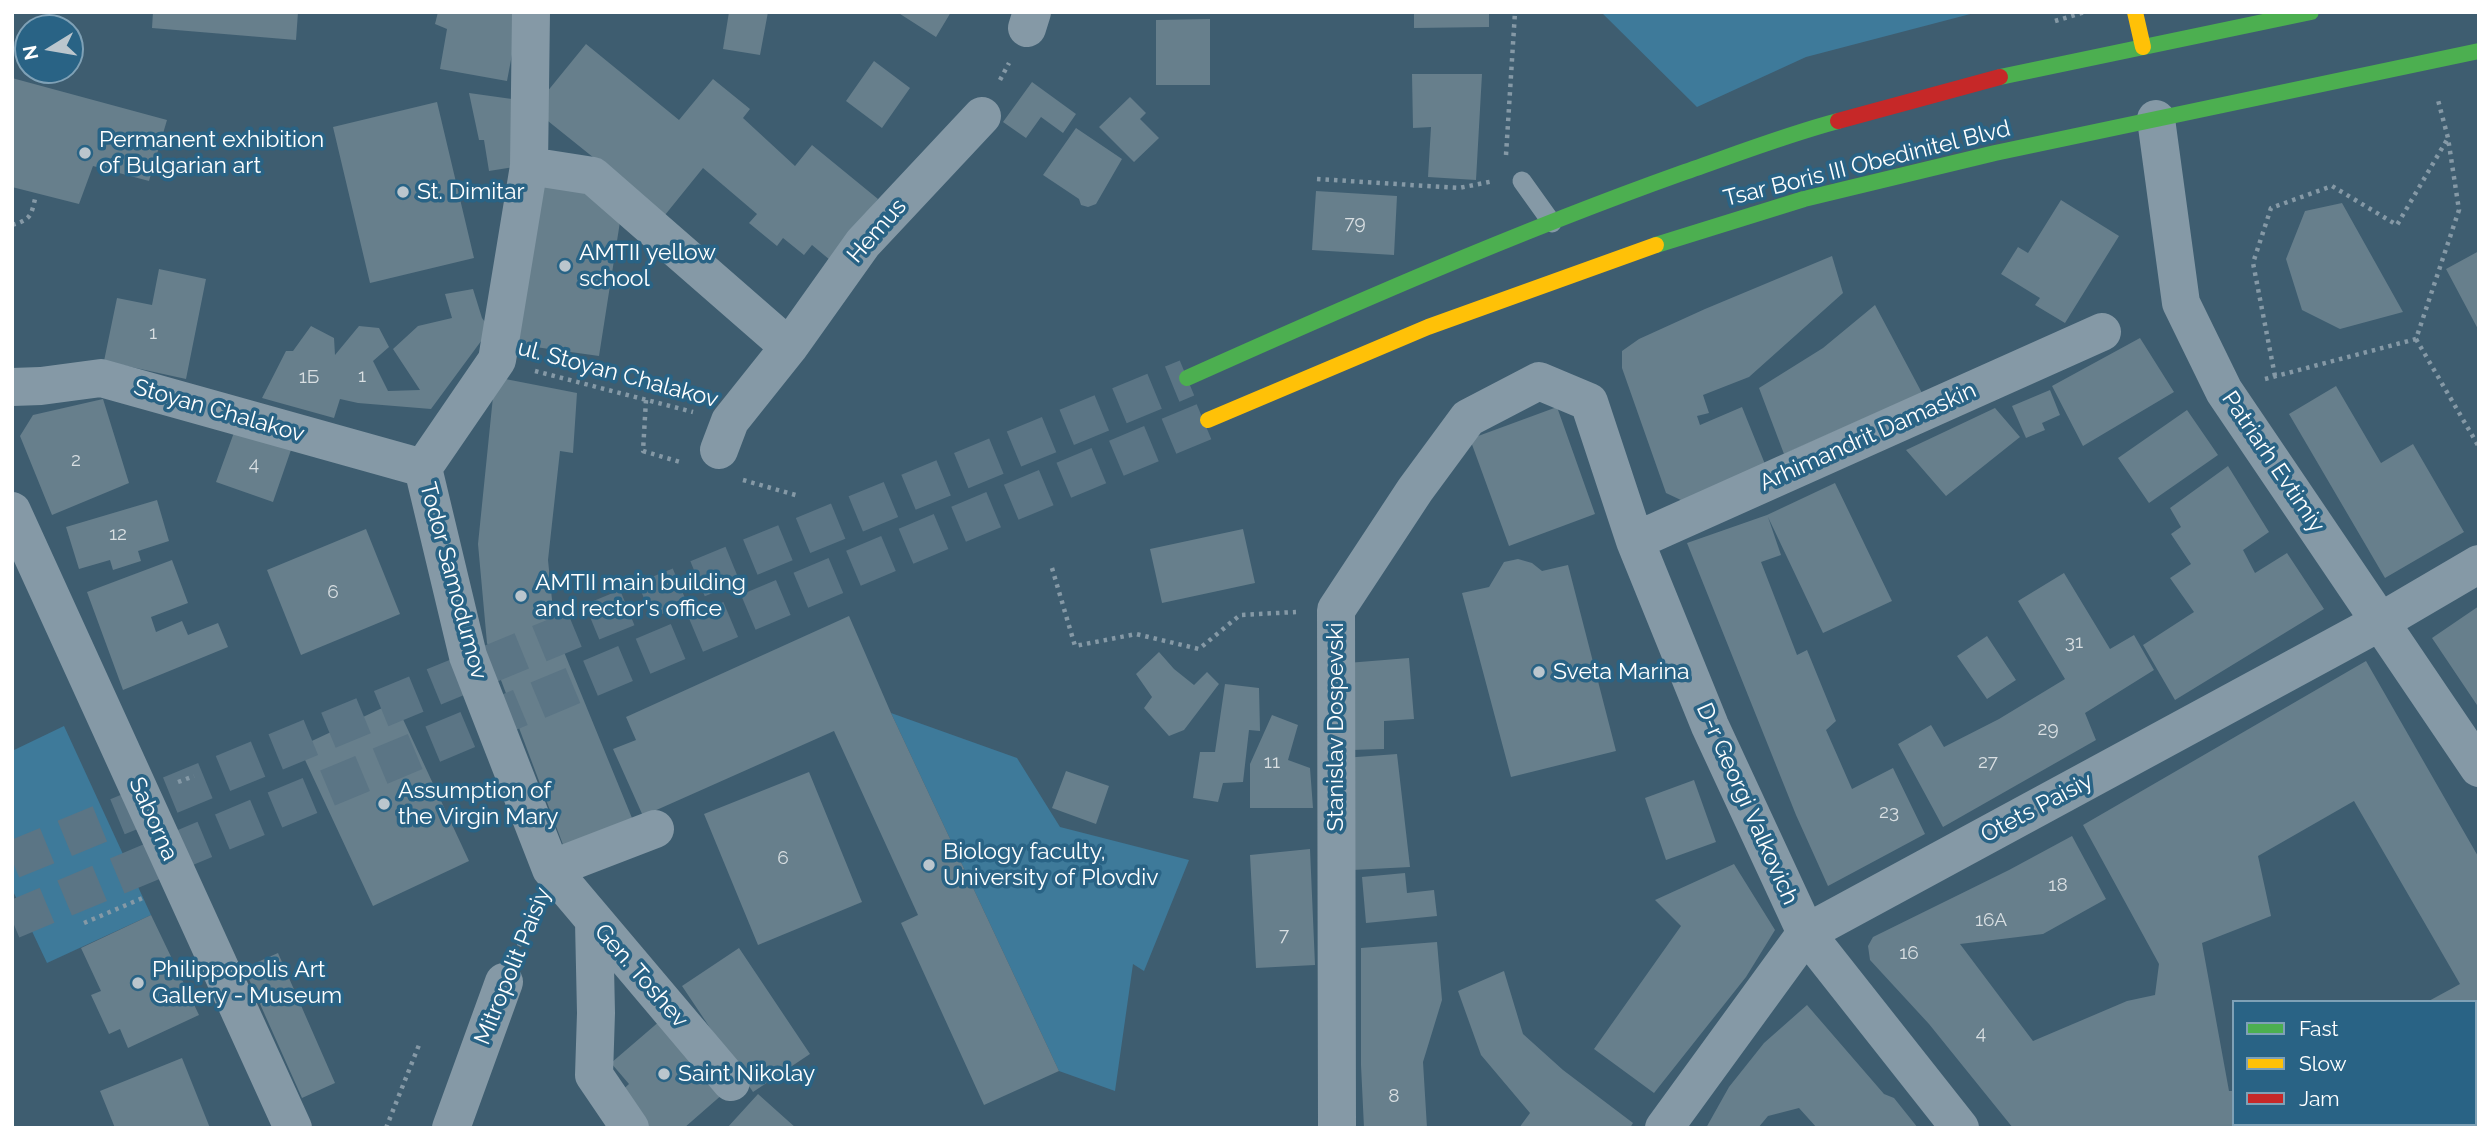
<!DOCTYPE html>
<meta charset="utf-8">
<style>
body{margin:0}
#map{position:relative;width:2491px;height:1140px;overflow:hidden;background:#3e5d70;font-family:Raleway,sans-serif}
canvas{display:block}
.frame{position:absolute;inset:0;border:14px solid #fff;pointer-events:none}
.legend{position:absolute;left:2232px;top:1000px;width:245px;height:126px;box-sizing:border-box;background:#296385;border:2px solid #7fa1b6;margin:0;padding:9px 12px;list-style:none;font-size:21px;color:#fff}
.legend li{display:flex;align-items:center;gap:14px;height:35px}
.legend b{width:35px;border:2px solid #7fa1b6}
.north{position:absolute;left:14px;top:14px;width:70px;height:70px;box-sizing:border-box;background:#296385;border:2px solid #7fa1b6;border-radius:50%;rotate:259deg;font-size:19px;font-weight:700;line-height:28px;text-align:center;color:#fff}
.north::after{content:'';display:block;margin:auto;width:24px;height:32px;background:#bbc6cd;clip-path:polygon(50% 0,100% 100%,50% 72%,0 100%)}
</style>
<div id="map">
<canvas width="2491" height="1140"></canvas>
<div class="frame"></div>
<ul class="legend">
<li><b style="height:9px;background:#4caf50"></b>Fast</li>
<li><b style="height:9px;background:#ffc107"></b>Slow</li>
<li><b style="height:9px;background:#c62828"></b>Jam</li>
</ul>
<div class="north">N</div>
</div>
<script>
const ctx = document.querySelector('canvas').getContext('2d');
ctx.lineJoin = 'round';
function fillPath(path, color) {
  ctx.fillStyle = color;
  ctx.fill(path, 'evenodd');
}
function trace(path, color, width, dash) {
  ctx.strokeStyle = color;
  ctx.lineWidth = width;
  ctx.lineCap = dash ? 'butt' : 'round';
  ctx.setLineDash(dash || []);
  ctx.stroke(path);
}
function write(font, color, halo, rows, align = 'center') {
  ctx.font = font + ' Raleway,sans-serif';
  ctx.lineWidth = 7;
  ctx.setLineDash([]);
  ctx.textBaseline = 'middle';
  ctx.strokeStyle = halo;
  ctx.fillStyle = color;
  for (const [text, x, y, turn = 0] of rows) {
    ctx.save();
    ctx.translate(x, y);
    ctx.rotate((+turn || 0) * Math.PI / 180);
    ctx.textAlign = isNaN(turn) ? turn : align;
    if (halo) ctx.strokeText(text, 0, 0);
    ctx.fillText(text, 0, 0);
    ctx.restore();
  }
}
fillPath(new Path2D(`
 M1601 12H1978L1806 57 1697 107Z
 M891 713 1017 758 1060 827 1189 860 1144 971 1133 964 1115 1091 1059 1071Z
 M64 726 151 915 47 963 12 889V751Z`), '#3e7a9a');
fillPath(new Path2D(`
 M153 12H298L296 40 152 28Z
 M438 12H520L507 81 440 69 447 29 435 24Z
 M729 12H768L760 55 723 49Z
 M897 12H951L936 37Z
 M1414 12H1489V27L1414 28Z
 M1210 19V85H1156V20Z
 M586 44 679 120 713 79 750 109 743 118 795 166 812 145 878 199 830 260 812 245 804 255 783 238 777 246 749 223 757 214 703 168 665 215 533 109Z
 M874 61 910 88 882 128 846 101Z
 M1412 74H1482L1476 180 1428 177 1431 127 1413 128Z
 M12 78 167 120 149 181 93 166 79 204 12 187Z
 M1032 82 1076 114 1063 133 1041 117 1026 138 1003 122Z
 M469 93 512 99 514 167 489 171 484 140H479Z
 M1130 97 1146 113 1140 119 1159 138 1134 162 1099 127Z
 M437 102 474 258 370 283 333 127Z
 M1076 128 1122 159 1096 204 1088 207 1081 205 1079 199 1043 175Z
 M532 171 622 209 599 356 507 343Z
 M1316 191 1397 196 1394 255 1312 250Z
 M2061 200 2119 236 2065 323 2035 305 2040 298 2001 274 2018 247 2028 253Z
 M2342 203 2403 312 2340 329 2302 310 2286 259 2305 211Z
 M2479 251V331L2446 269Z
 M1832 256 1843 293 1749 377 1703 395 1709 413 1697 416 1700 425 1742 407 1767 469 1683 501 1666 493 1622 368V351L1639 339 1705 309Z
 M159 269 206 279 186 379 104 361 117 298 152 305Z
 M473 289 482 318 490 329 431 409 358 403 340 399 334 418 262 398 286 351H293L311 326 334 338 335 355 359 326 379 328 389 347 373 361 388 391 420 390 393 349 418 326 452 318 445 294Z
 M1875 305 1922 393 1784 454 1759 388 1823 348Z
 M2140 338 2174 392 2083 446 2052 386Z
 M495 377 577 393 573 453 560 451 548 560 555 630 634 823 565 850 487 643 478 544Z
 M2336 386 2381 463 2413 444 2464 532 2385 578 2289 414Z
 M2050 390 2060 415 2042 423 2045 430 2026 438 2012 406Z
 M103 399 129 483 52 515 20 436 33 415Z
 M1557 407 1595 514 1509 546 1470 439Z
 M1995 408 2020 437 1946 496 1906 450Z
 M2187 410 2218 455 2149 503 2118 458Z
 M236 427 292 447 273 502 216 482Z
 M2228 466 2269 532 2243 550 2255 573 2287 553 2324 609 2175 700 2143 645 2194 612 2170 578 2191 564 2171 534 2181 527 2170 508Z
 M1835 483 1892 601 1823 633 1768 517 1781 555 1761 562 1797 655 1807 650 1836 721 1826 730 1852 789 1893 768 1925 834 1828 886 1796 815 1687 543 1767 515Z
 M157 500 169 541 138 551 141 561 113 570 110 560 79 569 66 527Z
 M366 529 400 614 301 655 267 570Z
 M1243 529 1255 583 1162 603 1150 549Z
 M1518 559 1532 563 1542 571 1568 565 1616 751 1511 777 1462 593 1489 587 1504 562Z
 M172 560 188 603 151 617 156 632 182 621 188 635 218 623 228 647 123 690 87 592Z
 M2064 573 2110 649 2134 635 2154 670 2085 713 2096 740 1943 827 1898 744 1931 725 1944 747 1999 719 2065 679 2018 601Z
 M2479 606V708L2432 638Z
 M849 616 891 713 1059 1071 984 1105 901 923 918 915 834 731 643 816 613 749 636 740 626 717Z
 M1987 636 2016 680 1987 699 1957 656Z
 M1159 652 1174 669 1194 685 1207 672 1219 684 1184 730 1169 736 1144 708 1152 697 1136 674Z
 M1409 658 1414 719 1384 721V749L1351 750 1347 663Z
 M2366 661 2479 858V1050L2475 1052V1002H2427L2460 984 2354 801 2258 856 2271 916 2202 943 2229 1091H2234V1124H2338L2331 1128H2013L1929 1024 1870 960 1868 946 1873 937 2009 870 2072 836 2106 899 2043 934 1960 944 2033 1041 2127 1001 2155 995 2159 964 2083 825Z
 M1225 684 1259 688 1260 731 1249 730 1243 782 1223 783 1218 802 1193 798 1200 752H1215Z
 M395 702 469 861 373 906 299 747Z
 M1272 715 1298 725 1288 760 1310 768 1313 808H1250V764Z
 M1397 754 1410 867 1352 870 1343 758Z
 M1066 771 1109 786 1096 824 1052 808Z
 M809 772 862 902 758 945 704 814Z
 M1694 780 1716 842 1666 860 1645 798Z
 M1310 849 1315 965 1256 968 1250 855Z
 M1734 864 1775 930 1746 977 1654 1093 1594 1049 1681 926 1655 900Z
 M1405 873 1407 893 1434 890 1437 916 1366 923 1362 877Z
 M151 915 199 1015 128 1048 120 1029 109 1034 91 995 101 991 81 948Z
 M1437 942 1442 1000 1423 1062 1427 1128H1364L1361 1065V948Z
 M739 948 810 1054 753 1092 682 986Z
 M278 953 335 1083 302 1098 244 968Z
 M1504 971 1523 1034 1563 1070 1633 1123 1630 1128H1519L1530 1113 1481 1055 1458 991Z
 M1807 1005 1884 1094 1894 1098 1918 1128H1817L1799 1108 1768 1116 1758 1128H1706L1729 1087 1764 1043Z
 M661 1020 724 1093 684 1128H646L617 1095 629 1084 611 1063Z
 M182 1058 210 1128H115L100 1091Z
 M758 1094 796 1128H727Z`), '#677f8c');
trace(new Path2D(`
 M12 860 1187 378
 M12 920 1208 420`), '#5b7585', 38, [38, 19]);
trace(new Path2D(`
 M2055 21 2085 12
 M1000 80 1009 63
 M1506 155 1515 12
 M1317 179 1459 188 1494 181
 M12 225C33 219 31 214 36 195
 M2416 339 2479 447
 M535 371 693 412
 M2275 376 2253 263 2271 208 2332 186 2397 225 2448 138
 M2265 379 2416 339 2459 210 2448 138 2438 100
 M646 400 643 451 680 462
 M743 480 799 496
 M1052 568 1075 646 1136 634 1199 649 1240 615 1296 612
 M178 782 194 776
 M84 923 145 897
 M519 946 535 909
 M386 1128 419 1045`), '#8599a6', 4.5, [3.5, 5]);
trace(new Path2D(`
 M1522 181 1552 223`), '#8599a6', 19);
trace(new Path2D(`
 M531 12 529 166 497 360 423 468 468 656 551 869 731 1082
 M1027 28 1032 12
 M2156 119 2181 303 2224 391 2479 768
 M529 166 593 176 789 347
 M12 387 41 386 101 378 423 468
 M719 450 730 421 789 347 863 243 982 116
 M12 511 293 1128
 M1635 541 2102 332
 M551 869 655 829
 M594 922 596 1013 594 1075 630 1128
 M2475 1099 2479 1097
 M451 1128 504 982
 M1337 1128 1336 610 1415 490 1468 418 1539 381 1589 402 1635 541 1710 726 1806 933 1960 1128
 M1664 1128 1806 933 2380 622 2479 564
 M2423 1128 2430 1124`), '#8599a6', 38);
trace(new Path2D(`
 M2000 77 2311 12
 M1656 245 1804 199 1995 153 2479 51
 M1187 378C1350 305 1514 233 1682 173 1734 155 1785 135 1838 121`), '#4caf50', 16);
trace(new Path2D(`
 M2135 12 2143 47
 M1208 420 1428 327 1656 245`), '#ffc107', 16);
trace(new Path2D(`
 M1838 121 2000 77`), '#c62828', 16);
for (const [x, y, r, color] of [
 [85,153,7,"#bbc6cd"],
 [403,192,7,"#bbc6cd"],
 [565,266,7,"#bbc6cd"],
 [521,596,7,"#bbc6cd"],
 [1539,672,7,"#bbc6cd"],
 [384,804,7,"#bbc6cd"],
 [929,865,7,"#bbc6cd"],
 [138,983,7,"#bbc6cd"],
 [664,1074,7,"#bbc6cd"]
]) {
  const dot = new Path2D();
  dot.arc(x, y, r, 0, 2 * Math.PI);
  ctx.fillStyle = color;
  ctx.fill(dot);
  trace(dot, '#296385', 2.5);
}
write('19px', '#d9dfe2', null, [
 ["79",1355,223],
 ["1",153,333],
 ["1",362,376],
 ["1Б",309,377],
 ["2",76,460],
 ["4",254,464],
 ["12",118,534],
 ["6",333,592],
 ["31",2074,642],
 ["29",2048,729],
 ["11",1272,762],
 ["27",1988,762],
 ["23",1889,812],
 ["6",783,858],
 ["18",2058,885],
 ["16А",1991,920],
 ["7",1284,935],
 ["16",1909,953],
 ["4",1981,1033],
 ["8",1394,1096]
]);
write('23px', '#fff', '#296385', [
 ["Permanent exhibition",99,140],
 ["of Bulgarian art",99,166],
 ["St. Dimitar",417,192],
 ["AMTII yellow",579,253],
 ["school",579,279],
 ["AMTII main building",535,583],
 ["and rector's office",535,609],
 ["Sveta Marina",1553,672],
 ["Assumption of",398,791],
 ["the Virgin Mary",398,817],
 ["Biology faculty,",943,852],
 ["University of Plovdiv",943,878],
 ["Philippopolis Art",152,970],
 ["Gallery - Museum",152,996],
 ["Saint Nikolay",678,1074]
], 'left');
write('23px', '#fff', '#296385', [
 ["Tsar Boris III Obedinitel Blvd",1867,164,-14],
 ["Hemus",877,231,-49],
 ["ul. Stoyan Chalakov",618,374,15],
 ["Stoyan Chalakov",219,411,16],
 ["Arhimandrit Damaskin",1868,437,-24],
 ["Patriarh Evtimiy",2273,462,56],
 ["Todor Samodumov",453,581,75],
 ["Stanislav Dospevski",1336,727,-90],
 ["D-r Georgi Valkovich",1747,804,66],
 ["Otets Paisiy",2037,808,-28],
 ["Saborna",153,819,66],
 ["Mitropolit Paisiy",513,966,-68],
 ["Gen. Toshev",641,976,49]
]);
</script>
